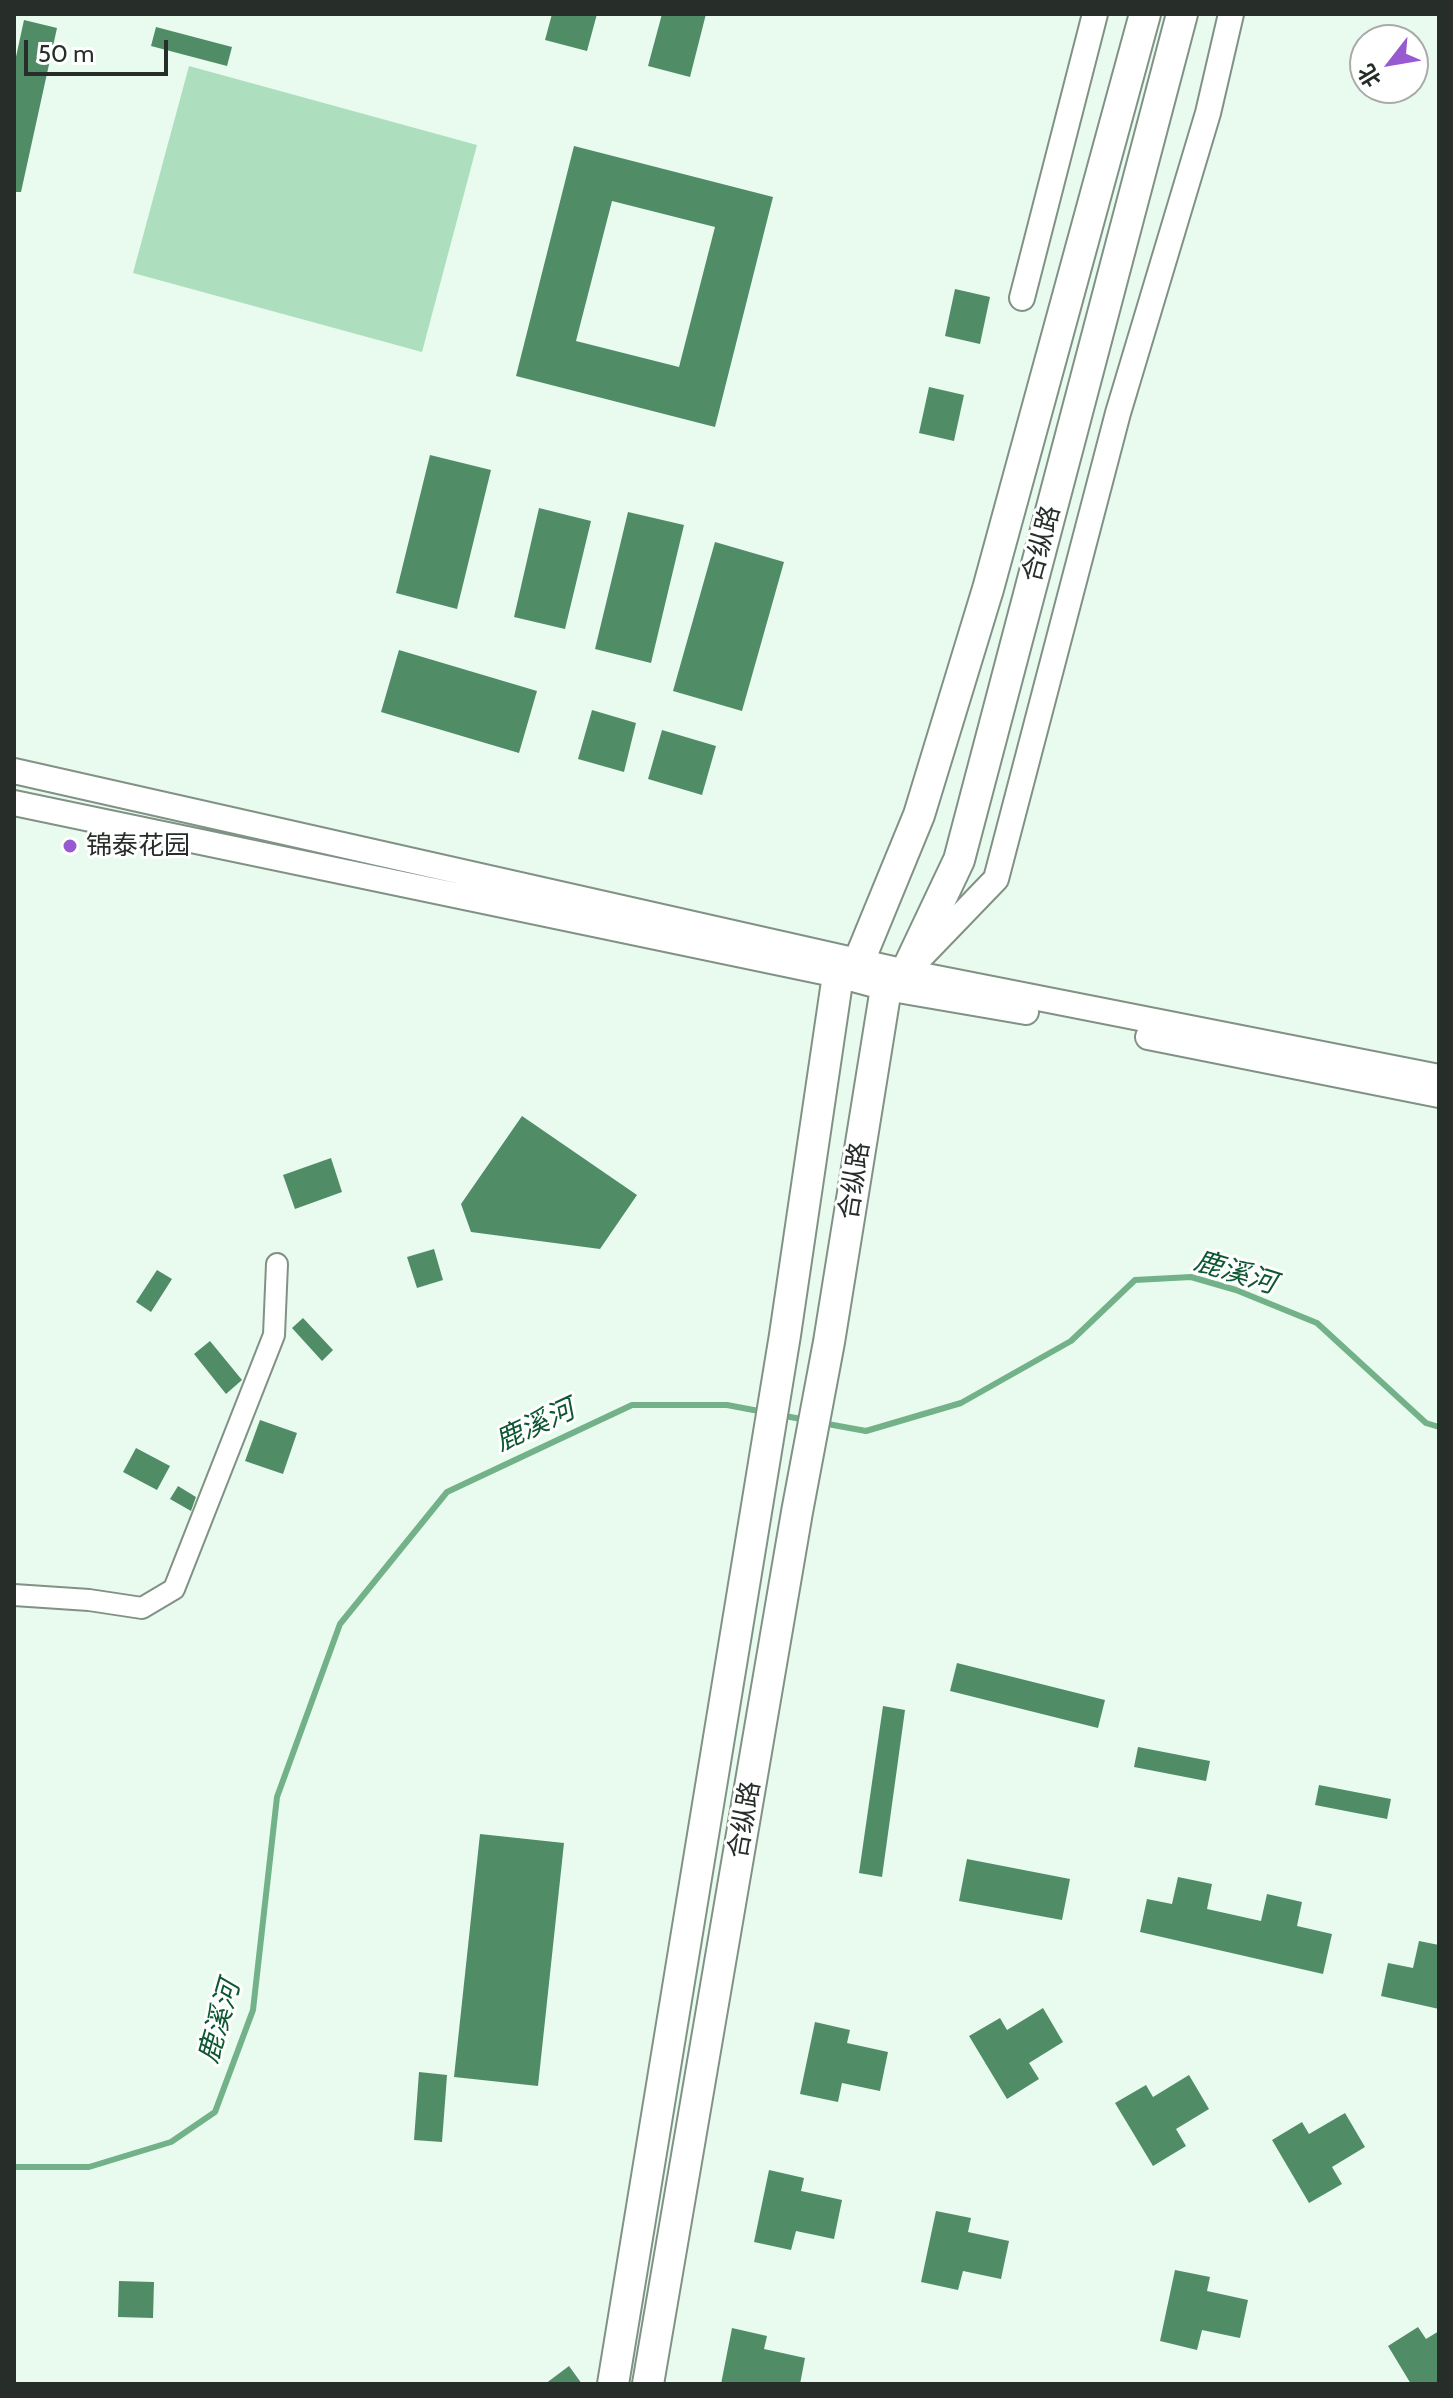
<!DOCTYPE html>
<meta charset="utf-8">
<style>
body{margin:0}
#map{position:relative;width:1453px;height:2398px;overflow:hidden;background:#e9fbee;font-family:Cabin,"Noto Sans SC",sans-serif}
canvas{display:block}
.frame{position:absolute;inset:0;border:16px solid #272e29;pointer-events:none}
.north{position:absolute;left:1349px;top:24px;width:80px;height:80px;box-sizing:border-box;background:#fff;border:2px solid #a9aba9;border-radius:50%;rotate:239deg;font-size:22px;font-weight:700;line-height:32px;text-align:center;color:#272e29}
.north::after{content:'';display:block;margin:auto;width:28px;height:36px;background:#985ad1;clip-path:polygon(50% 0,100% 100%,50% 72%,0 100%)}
.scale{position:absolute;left:24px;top:40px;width:144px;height:36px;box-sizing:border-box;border:4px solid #272e29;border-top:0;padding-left:10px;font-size:24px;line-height:28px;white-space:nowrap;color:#272e29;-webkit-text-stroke:6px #fff;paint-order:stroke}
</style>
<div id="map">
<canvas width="1453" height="2398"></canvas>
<div class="frame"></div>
<div class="north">北</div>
<div class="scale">50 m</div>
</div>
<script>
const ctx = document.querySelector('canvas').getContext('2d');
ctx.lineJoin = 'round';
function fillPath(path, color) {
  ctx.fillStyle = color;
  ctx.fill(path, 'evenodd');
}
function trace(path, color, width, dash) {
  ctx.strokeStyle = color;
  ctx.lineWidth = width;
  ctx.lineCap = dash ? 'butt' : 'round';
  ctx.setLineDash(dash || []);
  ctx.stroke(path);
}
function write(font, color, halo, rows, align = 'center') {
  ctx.font = font + ' Cabin,"Noto Sans SC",sans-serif';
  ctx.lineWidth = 6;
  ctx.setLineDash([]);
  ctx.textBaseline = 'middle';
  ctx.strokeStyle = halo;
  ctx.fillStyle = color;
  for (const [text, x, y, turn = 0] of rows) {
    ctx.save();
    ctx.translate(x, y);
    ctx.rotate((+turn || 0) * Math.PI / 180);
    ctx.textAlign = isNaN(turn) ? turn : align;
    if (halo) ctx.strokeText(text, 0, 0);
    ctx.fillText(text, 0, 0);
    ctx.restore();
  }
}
fillPath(new Path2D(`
 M189 66 477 145 422 352 133 273Z`), '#addfbe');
trace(new Path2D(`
 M779 1415 807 1420
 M822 1423 866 1431 961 1403 1071 1341 1135 1280 1191 1277 1236 1290 1317 1323 1426 1423 1439 1427
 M14 2167H89L171 2142 215 2112 253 2010 277 1797 340 1624 447 1492 632 1405H727L764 1412`), '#73b189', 6);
fillPath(new Path2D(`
 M552 14H597L587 51 545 40Z
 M662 14H706L690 77 648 66Z
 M24 20 57 28 21 192H14V66Z
 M156 27 232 47 227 66 151 46Z
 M574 146 773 197 715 427 516 376ZM612 201 715 227 679 367 576 341Z
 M955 289 990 297 980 344 945 336Z
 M929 387 964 395 954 441 919 433Z
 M430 455 491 470 457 609 396 593Z
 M539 508 591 521 565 629 514 617Z
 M628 512 684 525 651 663 595 649Z
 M715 542 784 562 742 711 673 691Z
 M399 650 537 691 519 753 381 712Z
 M592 710 636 723 624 772 578 759Z
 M662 730 716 746 702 795 648 779Z
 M522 1116 637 1195 600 1249 471 1232 461 1204Z
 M331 1158 342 1192 295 1209 283 1175Z
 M434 1249 443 1280 417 1288 407 1257Z
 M157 1270 172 1279 151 1312 136 1302Z
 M303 1318 333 1350 322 1361 292 1328Z
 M210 1341 242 1380 226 1394 194 1354Z
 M260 1420 297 1433 283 1474 245 1461Z
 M136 1448 170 1466 157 1490 123 1472Z
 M178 1486 196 1497 191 1511 170 1499Z
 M957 1663 1105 1700 1098 1728 950 1691Z
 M883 1706 905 1710 882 1877 859 1873Z
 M1138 1747 1210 1761 1206 1781 1134 1767Z
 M1319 1785 1391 1799 1387 1819 1315 1805Z
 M480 1834 564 1843 538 2086 454 2077Z
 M967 1859 1070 1879 1062 1920 959 1901Z
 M1178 1877 1212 1884 1207 1909 1261 1921 1267 1894 1302 1902 1297 1926 1332 1934 1323 1974 1140 1932 1147 1899 1172 1904Z
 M1419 1941 1439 1945V2009L1381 1996 1388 1963 1413 1968Z
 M1043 2008 1063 2042 1029 2063 1039 2079 1007 2099 969 2036 1000 2018 1007 2030Z
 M815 2022 850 2030 847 2043 888 2052 880 2091 842 2083 838 2102 800 2094Z
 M419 2072 447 2075 442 2142 414 2140Z
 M1189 2075 1209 2109 1176 2129 1186 2146 1153 2166 1115 2103 1146 2085 1153 2097Z
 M1345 2113 1365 2147 1332 2167 1342 2184 1309 2203 1272 2140 1302 2122 1309 2134Z
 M769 2170 804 2178 801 2191 842 2200 834 2239 796 2231 791 2250 754 2242Z
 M936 2211 971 2218 968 2232 1009 2241 1001 2279 963 2271 958 2290 921 2282Z
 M1175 2270 1210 2277 1207 2291 1248 2300 1240 2338 1202 2330 1197 2350 1160 2341Z
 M119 2281 154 2282 153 2318 118 2317Z
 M1418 2327 1426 2339 1439 2331V2384H1411L1388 2346Z
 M732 2328 767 2336 764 2349 805 2358 800 2384H721Z
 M569 2366 582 2384H545Z`), '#508d67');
const minor = new Path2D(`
 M14 1595 89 1600 142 1608 174 1589 274 1335 277 1264`);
const tertiary = new Path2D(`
 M1022 298 1095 14
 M14 771 906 972 1439 1077
 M14 803 838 975 886 988 1026 1012
 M916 962 996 879 1118 413 1208 113 1231 14
 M1148 1037 1439 1095`);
const primary = new Path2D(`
 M613 2384 785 1335 838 975 859 961 919 815 988 589 1145 14
 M648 2384 797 1512 829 1342 886 988 906 972 959 860 1182 14`);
trace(minor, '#809185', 24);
trace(tertiary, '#809185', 28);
trace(primary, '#809185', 34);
trace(minor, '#fff', 20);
trace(tertiary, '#fff', 24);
trace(primary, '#fff', 30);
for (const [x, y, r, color] of [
 [70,846,8,"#985ad1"]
]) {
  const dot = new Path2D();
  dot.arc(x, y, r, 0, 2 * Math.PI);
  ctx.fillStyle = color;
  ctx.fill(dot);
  trace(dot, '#fff', 3);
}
write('26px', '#272e29', '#fff', [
 ["合纵路",1042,544,-75],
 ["合纵路",855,1181,-81],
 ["合纵路",745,1820,-80]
]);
write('26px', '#272e29', '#fff', [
 ["锦泰花园",86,846]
], 'left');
write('italic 28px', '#0d5833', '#fff', [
 ["鹿溪河",1235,1273,17],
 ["鹿溪河",535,1426,-25],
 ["鹿溪河",220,2022,-74]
]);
</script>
